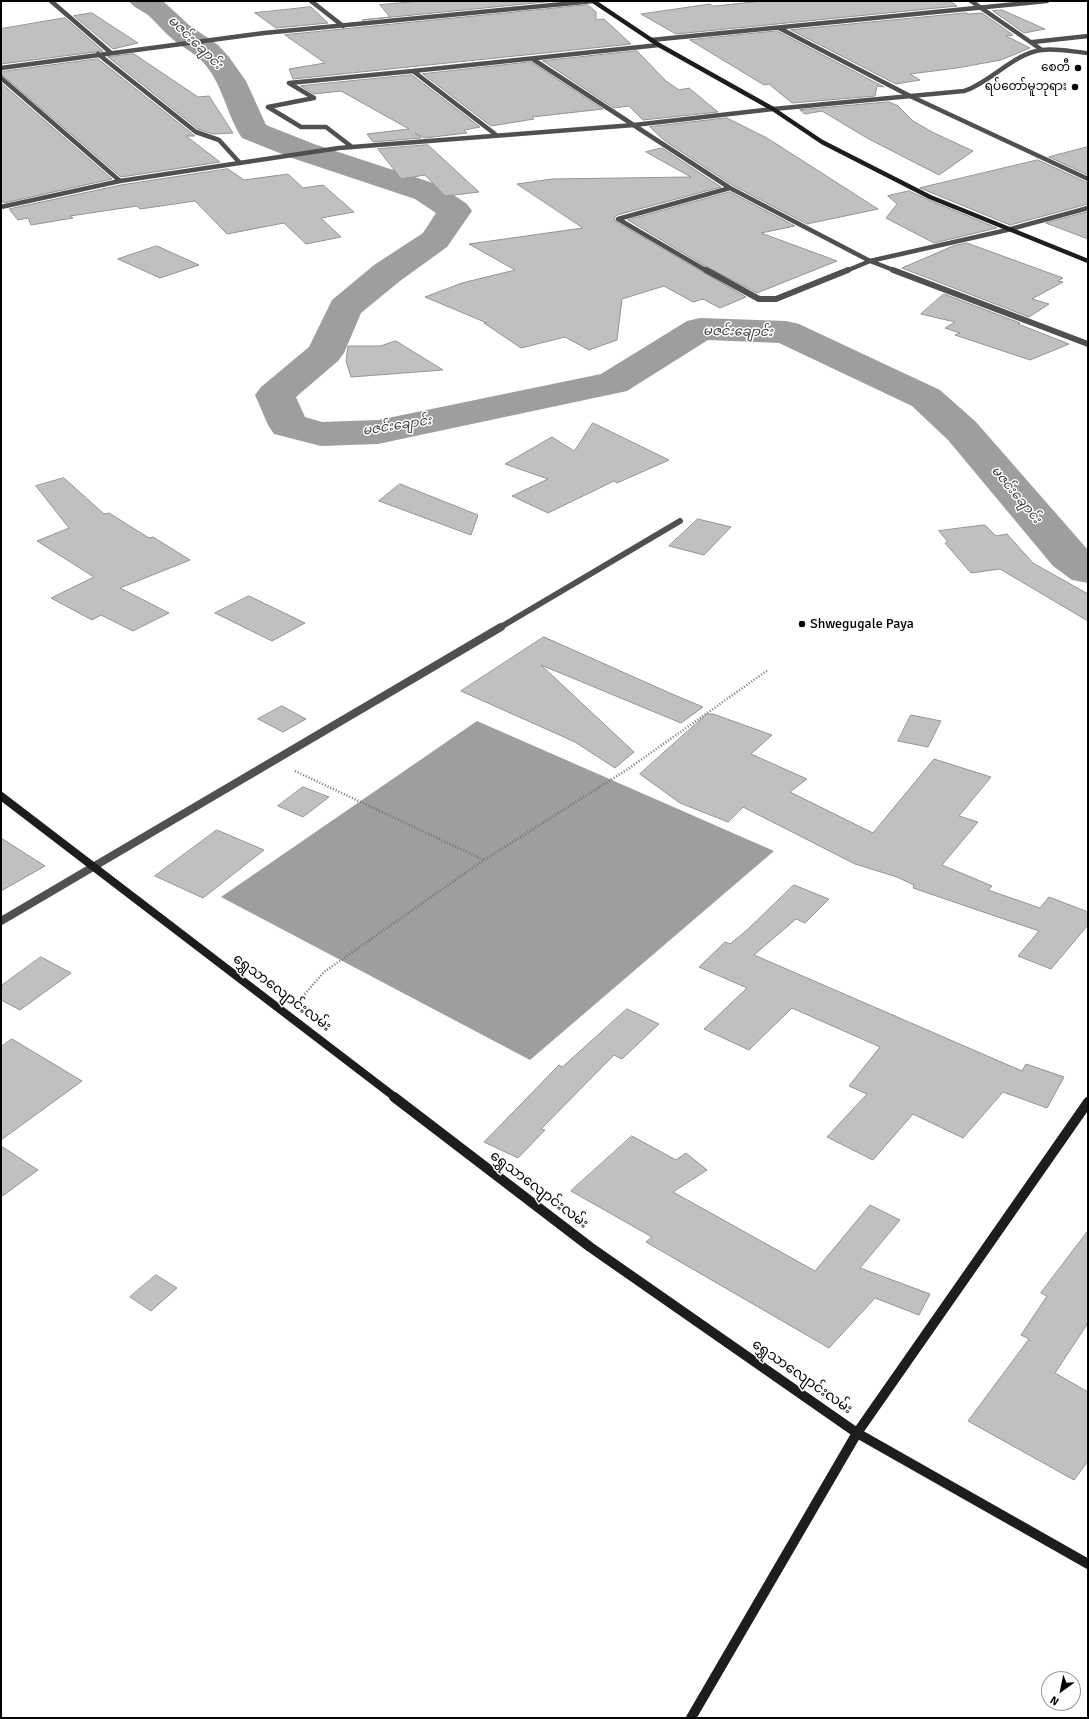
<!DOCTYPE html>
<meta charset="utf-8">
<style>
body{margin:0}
#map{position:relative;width:1089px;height:1719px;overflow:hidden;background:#fff;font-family:Signika,sans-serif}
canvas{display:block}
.frame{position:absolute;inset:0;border:2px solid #000;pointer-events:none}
.north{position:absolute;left:1041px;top:1671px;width:40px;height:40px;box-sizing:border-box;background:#fff;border:1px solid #999;border-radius:50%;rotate:213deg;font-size:11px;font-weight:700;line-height:16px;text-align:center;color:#000}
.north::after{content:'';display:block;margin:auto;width:14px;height:18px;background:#000;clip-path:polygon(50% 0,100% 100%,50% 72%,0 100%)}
</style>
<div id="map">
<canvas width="1089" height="1719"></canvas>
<div class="frame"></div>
<div class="north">N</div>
</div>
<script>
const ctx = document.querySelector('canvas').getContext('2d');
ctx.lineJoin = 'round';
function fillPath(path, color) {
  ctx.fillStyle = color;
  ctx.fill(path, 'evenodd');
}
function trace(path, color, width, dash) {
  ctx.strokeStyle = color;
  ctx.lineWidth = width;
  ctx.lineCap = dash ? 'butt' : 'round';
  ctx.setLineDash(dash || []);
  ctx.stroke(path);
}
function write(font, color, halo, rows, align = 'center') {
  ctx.font = font + ' Signika,"Noto Sans Myanmar",sans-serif';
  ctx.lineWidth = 3;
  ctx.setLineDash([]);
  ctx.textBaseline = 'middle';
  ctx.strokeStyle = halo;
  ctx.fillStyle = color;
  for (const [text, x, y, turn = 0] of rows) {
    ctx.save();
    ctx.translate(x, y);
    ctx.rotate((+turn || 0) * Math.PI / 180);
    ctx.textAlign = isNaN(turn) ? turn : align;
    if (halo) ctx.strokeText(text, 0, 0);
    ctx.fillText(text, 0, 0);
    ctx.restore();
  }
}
fillPath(new Path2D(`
 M477 721 774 851 530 1060 221 897Z`), '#9e9e9e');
fillPath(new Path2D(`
 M129 1H163L189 25 218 45 229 57 246 81 266 125 314 144 439 185 467 204 472 211 447 247 400 281 361 313 344 353 338 361 296 397 305 417 322 422 378 420 601 374 687 321 700 318 786 321 799 324 940 390 976 422 1088 550V583L1072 580 1053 566 948 440 912 406 779 343 708 340 627 391 378 444 321 446 274 434 268 425 255 395 261 387 309 347 332 300 374 265 423 233 436 213 415 199 292 158 242 138C226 114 223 83 202 61 193 52 180 46 170 37 162 30 156 22 148 15 141 10 134 8 129 1Z`), '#9e9e9e');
const building = new Path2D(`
 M421 1H555L362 20 390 17 380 5Z
 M763 1H950L957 6 676 34 641 14 710 4 713 6Z
 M588 5 596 12V20L604 19 631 44 293 79 289 69 325 63 285 35Z
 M311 7 328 23 276 28 255 13Z
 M1002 10 1045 29 1024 33 993 11Z
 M92 13 138 43 113 49 74 16Z
 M966 13 969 14 982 13 1013 35 1006 36 1030 48 1001 60 957 68 910 74 920 80 896 84 791 30Z
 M65 18 103 51 1 64V29Z
 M777 31 884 87 877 86 875 96 792 103 769 84 764 85 690 40Z
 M637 51 666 81 679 90 689 88 718 112 643 120 629 106 614 108 543 61Z
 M134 54 198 97 209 96 233 133 213 134 198 129 108 57Z
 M98 59 195 136H186L220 162 121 177 1 74V72Z
 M531 62 603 109 532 117 534 119 491 126 423 74Z
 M412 75 480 127 464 130 467 133 424 138 415 133 421 138 373 142 367 134 409 129 341 91 314 94 301 86Z
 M1 83 112 179 4 203 1 199Z
 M889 102 898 106 913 121 932 132 973 151 939 175 867 138 822 111 805 114 800 110Z
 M727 118 767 138 878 209 807 224 732 185 665 141 650 127Z
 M428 145 479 192 445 196 425 175 401 179 378 149Z
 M1088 147V175L1049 157Z
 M662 148 721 187 617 215 614 218 615 221 746 297 720 308 703 299 693 302 664 286 622 299 617 340 589 350 565 337 521 348 484 323H487L425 297 462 283 515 270 469 244 583 228 517 184 552 179 691 177 646 152Z
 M1038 160 1088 183V204L1010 225 920 188Z
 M228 169 244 180 288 174 303 188 323 185 354 212 321 218 341 237 306 244 284 223 227 234 195 201 140 209 137 206 70 216 73 218 31 225 28 218 18 220 9 209 121 185Z
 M909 191 929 200 997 228 934 243 886 218 897 204 888 196Z
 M730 192 795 226 761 233 837 261 757 293 705 266 628 220Z
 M1088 212V239L1046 223Z
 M967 243 1063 278 1058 281 1063 282 1032 299 1049 304 1029 317 902 268 953 246Z
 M157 246 199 265 160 278 118 259Z
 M944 294 1020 323 1018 324 1069 344 1030 360 955 335 960 333 945 328 955 322 921 314Z
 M396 341 443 370 351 377 346 361 348 346H380Z
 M593 423 669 460 617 483 614 481 548 513 512 496 548 479 505 464 552 437 574 451Z
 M64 478 104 514 109 513 149 538 153 537 190 560 120 588 169 613 133 631 101 615 92 620 51 598 94 577 37 541 69 528 36 486Z
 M400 484 478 515 471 535 379 501Z
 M698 519 731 527 704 555 669 546Z
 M985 525 996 536 1007 534 1033 563 1088 594V621L1000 569 971 573 945 543 948 542 939 531Z
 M249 596 305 623 272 641 215 613Z
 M544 637 672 694 703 707 681 723 541 665 634 752 615 768 575 742 461 691Z
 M282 706 306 719 283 732 258 719Z
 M707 714H713L772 735 751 754 807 779 790 792 873 833 934 759 991 777 959 816 978 822 942 865 992 886 988 890 1040 908 1049 897 1088 912V925L1051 969 1018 956 1039 931 913 888 914 885 897 877 855 864 743 807 728 822 680 803 640 774Z
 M911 715 941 721 928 747 898 741Z
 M303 787 329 797 303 817 278 806Z
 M217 830 264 850 203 898 155 876Z
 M1 838 45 866 1 891Z
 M794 885 829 899 805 923 796 919 754 955 1022 1071 1026 1064 1064 1077 1047 1108 1003 1092 963 1138 913 1114 873 1160 827 1137 867 1094 849 1086 880 1047 792 1008 749 1050 704 1029 747 988 699 967 725 942 730 944 747 930Z
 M41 957 71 973 20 1010 1 1000V986Z
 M627 1009 659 1024 622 1059 614 1055 541 1129 545 1130 518 1158 484 1142 559 1065 562 1067Z
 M12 1039 82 1081 1 1140V1047Z
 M632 1136 676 1160 686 1153 707 1170 673 1192 815 1271 870 1205 900 1220 860 1268 930 1294 919 1315 875 1298 829 1348 646 1242 652 1237 571 1191Z
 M1 1146 38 1170 1 1197Z
 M1088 1231V1323L1055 1373 1088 1392V1461L1074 1480 968 1421 1029 1339 1021 1335 1047 1296 1041 1293Z
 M156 1275 177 1288 151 1311 130 1297Z`);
fillPath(building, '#c0c0c0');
trace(building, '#949494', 1);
trace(new Path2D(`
 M295 771 484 860
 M299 1001 324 972 484 860 628 769 768 670`), '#727272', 2.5, [1, 2]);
trace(new Path2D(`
 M51 1 110 52
 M311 1 343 26
 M971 1 1042 50
 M779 28 910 96 1088 179
 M651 40 1047 1
 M1033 42 1088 36
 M98 54 196 132 219 140 239 162
 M534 60 730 188 870 261 896 271
 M1 68 264 33 594 1
 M1 78 120 181
 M495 134 413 71 659 45
 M352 147 326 127H301L268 107 314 98 289 83 413 71
 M1 207 120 181 339 148 634 125 773 109 964 91C990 83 1014 53 1042 50 1057 48 1073 52 1088 53
 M707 271 618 219 730 188
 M846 271 870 261 1007 230 1088 208`), '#505050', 4.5);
trace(new Path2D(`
 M706 270 759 299H776L848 270
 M893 270 1088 344
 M499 628 680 521`), '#505050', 6);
trace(new Path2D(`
 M1 921 501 627`), '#505050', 8);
trace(new Path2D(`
 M593 1 659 45 773 109 822 142 930 197 1088 261`), '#1d1d1d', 4.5);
trace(new Path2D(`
 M1 796 396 1098`), '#1d1d1d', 8);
trace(new Path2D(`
 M394 1097 590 1247 857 1433 1088 1564
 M691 1718 857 1433 1088 1102`), '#1d1d1d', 10);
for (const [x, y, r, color] of [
 [1078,68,4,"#000"],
 [1075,87,4,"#000"],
 [802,624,4,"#000"]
]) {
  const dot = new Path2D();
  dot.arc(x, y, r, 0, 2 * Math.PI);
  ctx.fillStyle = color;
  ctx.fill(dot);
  trace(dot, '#fff', 1.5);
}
write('12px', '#000', '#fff', [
 ["စေတီ",1070,68],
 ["ရပ်တော်မူဘုရား",1067,87]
], 'right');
write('italic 13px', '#3f3f3f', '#fff', [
 ["မဇင်းချောင်း",195,43,44],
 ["မဇင်းချောင်း",738,332,1],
 ["မဇင်းချောင်း",397,426,-9],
 ["မဇင်းချောင်း",1016,495,50]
]);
write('14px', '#000', '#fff', [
 ["Shwegugale Paya",810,624]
], 'left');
write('14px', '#000', '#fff', [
 ["ရွှေသာလျောင်းလမ်း",282,993,37],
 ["ရွှေသာလျောင်းလမ်း",539,1190,37],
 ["ရွှေသာလျောင်းလမ်း",802,1377,35]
]);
</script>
